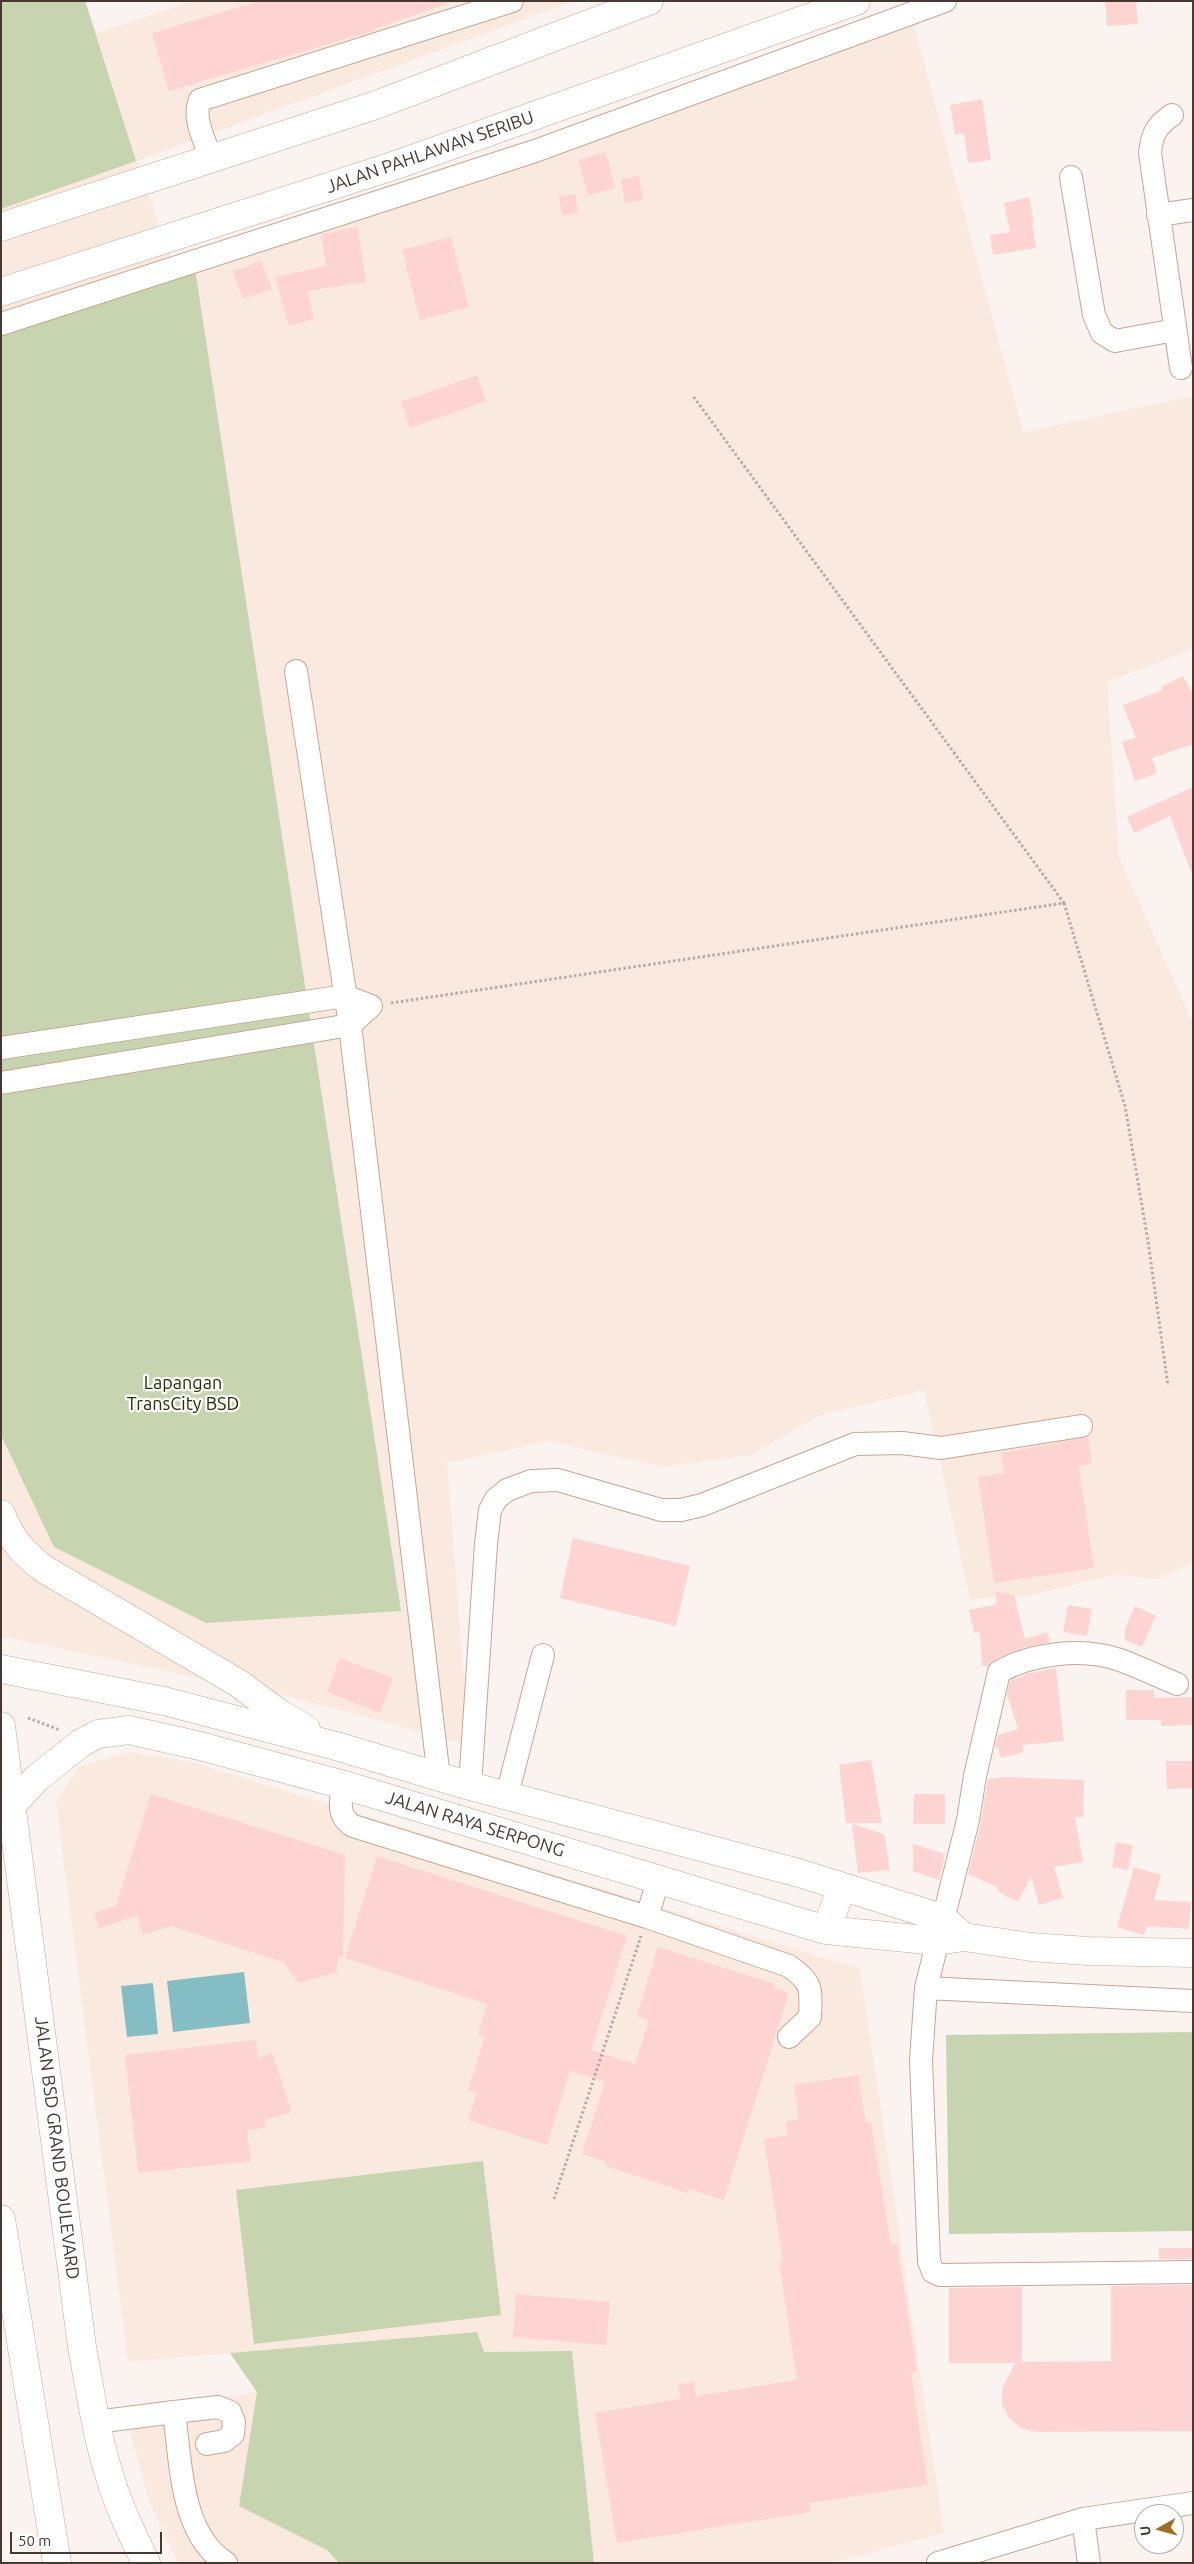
<!DOCTYPE html>
<style>
body{margin:0}
#map{position:relative;width:1194px;height:2564px;overflow:hidden;background:#faf3ef;font-family:Ubuntu,sans-serif}
canvas{display:block}
.frame{position:absolute;inset:0;border:2px solid #473931;pointer-events:none}
.north{position:absolute;left:1134px;top:2504px;width:50px;height:50px;box-sizing:border-box;background:#fff;border:1px solid #b5b0ad;border-radius:50%;rotate:263deg;font-size:14px;font-weight:700;line-height:20px;text-align:center;color:#473931}
.north::after{content:'';display:block;margin:auto;width:18px;height:22px;background:#9c7020;clip-path:polygon(50% 0,100% 100%,50% 72%,0 100%)}
.scale{position:absolute;left:10px;top:2532px;width:152px;height:22px;box-sizing:border-box;border:2px solid #473931;border-top:0;padding-left:6px;font-size:15px;line-height:18px;white-space:nowrap;color:#473931;-webkit-text-stroke:4px #fff;paint-order:stroke}
</style>
<div id="map">
<canvas width="1194" height="2564"></canvas>
<div class="frame"></div>
<div class="north">U</div>
<div class="scale">50 m</div>
</div>
<script>
const ctx = document.querySelector('canvas').getContext('2d');
ctx.lineJoin = 'round';
function fillPath(path, color) {
  ctx.fillStyle = color;
  ctx.fill(path, 'evenodd');
}
function trace(path, color, width, dash) {
  ctx.strokeStyle = color;
  ctx.lineWidth = width;
  ctx.lineCap = dash ? 'butt' : 'round';
  ctx.setLineDash(dash || []);
  ctx.stroke(path);
}
function write(font, color, halo, rows, align = 'center') {
  ctx.font = font + ' Ubuntu,sans-serif';
  ctx.lineWidth = 4.5;
  ctx.setLineDash([]);
  ctx.textBaseline = 'middle';
  ctx.strokeStyle = halo;
  ctx.fillStyle = color;
  for (const [text, x, y, turn = 0] of rows) {
    ctx.save();
    ctx.translate(x, y);
    ctx.rotate((+turn || 0) * Math.PI / 180);
    ctx.textAlign = isNaN(turn) ? turn : align;
    if (halo) ctx.strokeText(text, 0, 0);
    ctx.fillText(text, 0, 0);
    ctx.restore();
  }
}
fillPath(new Path2D(`
 M1 1H86L97 33 193 1H574L136 161 177 273 911 15 1023 432 1193 396V649L1107 682 1119 857 1193 1023V1563L1159 1579 1114 1575 1027 1596 970 1599 924 1390 821 1415 750 1455 662 1467 549 1441 447 1463 469 1745 298 1699 1 1636Z
 M129 1752 192 1762 860 1969 944 2533 832 2563H594L572 2351 484 2352 476 2332 128 2362 56 1802 79 1767Z
 M258 2392 239 2506 327 2550 339 2563H178L149 2501 124 2409Z`), '#fae9df');
fillPath(new Path2D(`
 M1 1H85L136 161 1 209Z
 M195 269 401 1611 206 1623 54 1547 1 1435V333Z
 M1193 2032V2231L949 2234 946 2035Z
 M483 2161 501 2315 254 2344 236 2190Z
 M477 2332 484 2352 572 2351 594 2563H339L327 2550 239 2506 257 2392 230 2353Z`), '#c7d4b0');
fillPath(new Path2D(`
 M244 1972 250 2023 173 2032 167 1981Z
 M153 1983 158 2034 127 2037 121 1986Z`), '#84bec4');
fillPath(new Path2D(`
 M260 1H447V4L373 29V31L169 91 152 33Z
 M1105 1H1136L1138 24 1107 26Z
 M982 99 991 160 968 163 964 133 955 135 950 105Z
 M606 152 615 188 588 195 578 160Z
 M639 176 643 200 625 203 621 179Z
 M575 194 578 213 562 215 559 196Z
 M1029 197 1034 223 1032 224 1036 248 993 255 990 235 1010 232 1004 203Z
 M358 227 366 282 307 291 314 319 289 326 275 277 326 266 321 234Z
 M451 237 469 307 420 320 402 250Z
 M261 261 272 289 243 299 233 271Z
 M477 375 486 401 410 428 401 402Z
 M1183 676 1193 694V744L1152 758 1157 773 1135 781 1122 742 1136 738 1123 705 1163 690 1161 687Z
 M1193 787V871L1191 872 1170 816 1134 833 1127 817Z
 M1088 1437 1092 1464 1079 1466 1094 1568 994 1583 978 1477 1004 1473 1001 1453Z
 M573 1538 690 1566 676 1626 560 1598Z
 M995 1591 1014 1595 1025 1639 1047 1632 1050 1642 1022 1648 993 1660 988 1666H982L980 1632 974 1633 969 1610 997 1604Z
 M1068 1605 1092 1609 1087 1636 1063 1632Z
 M1135 1606 1156 1616 1142 1647 1125 1640V1629Z
 M340 1658 393 1678 380 1713 327 1692Z
 M1056 1668 1064 1741 1022 1745 1024 1752 1001 1758 998 1748H995L998 1735 1018 1729 1007 1694 1010 1681 1030 1673Z
 M1126 1690H1154V1698L1193 1697V1725L1161 1726V1720H1126Z
 M871 1760 882 1823H846L839 1765Z
 M1166 1761H1193V1788L1167 1789Z
 M1004 1777 1084 1780 1083 1817H1075L1083 1862 1054 1867 1063 1898 1039 1905 1031 1877 1018 1902 997 1891 999 1888 968 1874 981 1823 988 1779Z
 M151 1794 345 1855 343 1957 338 1956 337 1972 299 1983 283 1962 171 1926 143 1935 137 1916 99 1928 94 1913 116 1906Z
 M914 1794H945V1824H913Z
 M852 1824 884 1834 890 1870 858 1873Z
 M1116 1842 1133 1845 1128 1870 1112 1867Z
 M913 1844 945 1854 939 1880 913 1871Z
 M377 1856 627 1936 591 2050 635 2064 649 2020 637 2016 658 1947 775 1984 773 1988 789 1993 724 2200 689 2189 688 2193 606 2166 607 2162 582 2154 605 2082 570 2071 547 2145 468 2120 477 2092 468 2090 485 2037 478 2034 487 2004 345 1958Z
 M1134 1867 1161 1875 1154 1900 1191 1902 1189 1929 1147 1926 1144 1935 1117 1927Z
 M256 2040 258 2058 272 2053 292 2112 265 2120 266 2128 247 2130 251 2161 138 2173 125 2055Z
 M858 2075 866 2123 871 2122 891 2245 897 2244 917 2372 911 2373 928 2485 809 2503 811 2512 617 2543 595 2413 681 2399 678 2384 694 2382 696 2396 797 2380 779 2262H783L764 2139 788 2135 786 2122 799 2119 794 2085Z
 M1159 2248H1193V2259H1159Z
 M1193 2285V2431L1035 2432 1021 2428 1009 2418 1002 2404V2389L1015 2363H949V2288L1022 2287V2362L1111 2361V2286Z
 M516 2294 610 2302 606 2345 513 2337Z`), '#fdd4d2');
const minor = new Path2D(`
 M1172 115C1156 126 1152 134 1150 153L1181 368
 M211 158C205 141 192 118 200 100L512 1
 M1071 177 1094 315 1102 333 1115 341 1175 330
 M1158 215 1193 210
 M1 324 535 151 945 1
 M296 671 350 1025 439 1778
 M1 1048 345 996 371 1006 350 1025 1 1083
 M1177 1684C1158 1676 1139 1667 1120 1660 1083 1647 1032 1653 999 1672L975 1776 968 1820 926 1988 921 2060 929 2261 933 2272 940 2275 1193 2272
 M344 1785C340 1801 337 1816 353 1826L647 1917 658 1881
 M470 1786 486 1544 490 1510 496 1499 507 1490 531 1481 558 1480 661 1510H681L702 1505 855 1444 902 1443 941 1448 1081 1426
 M507 1795 543 1655
 M647 1917 789 1966C813 1983 811 1988 810 2017L789 2037
 M926 1988 1193 2001
 M174 2412 218 2407 230 2412 234 2422 233 2434 224 2441 207 2444
 M96 2422 174 2412C181 2462 180 2534 226 2563
 M1083 2519 1089 2563
 M938 2563 1083 2519 1193 2503`);
const major = new Path2D(`
 M1 227 376 105 649 1
 M1 292 393 166 856 1
 M1 1514C12 1541 22 1552 44 1569L238 1683 280 1714 306 1729
 M1 1669 164 1701 336 1746 470 1786 799 1873 942 1918 964 1937
 M1 1726 82 2347C90 2389 96 2433 109 2474 118 2505 132 2534 146 2563
 M10 1807 37 1778 81 1743 98 1734 129 1730 200 1746 344 1785 826 1930 937 1941 964 1937 1031 1947 1087 1951 1193 1953
 M826 1930 842 1887
 M1 2219 57 2563`);
trace(minor, '#c7a693', 24);
trace(major, '#c7a693', 29);
trace(new Path2D(`
 M1064 903 1125 1106 1148 1241 1168 1386
 M391 1003 1064 903 693 396
 M28 1718 60 1730
 M554 2199 641 1936`), '#b6aca7', 3, [2.5, 2.5]);
trace(minor, '#fff', 22);
trace(major, '#fff', 28);
write('18px', '#473931', '#fff', [
 ["JALAN PAHLAWAN SERIBU",430,152,-19],
 ["JALAN RAYA SERPONG",475,1824,17],
 ["JALAN BSD GRAND BOULEVARD",57,2148,83]
]);
write('18px', '#233000', '#fff', [
 ["Lapangan",183,1383],
 ["TransCity BSD",183,1404]
]);
</script>
